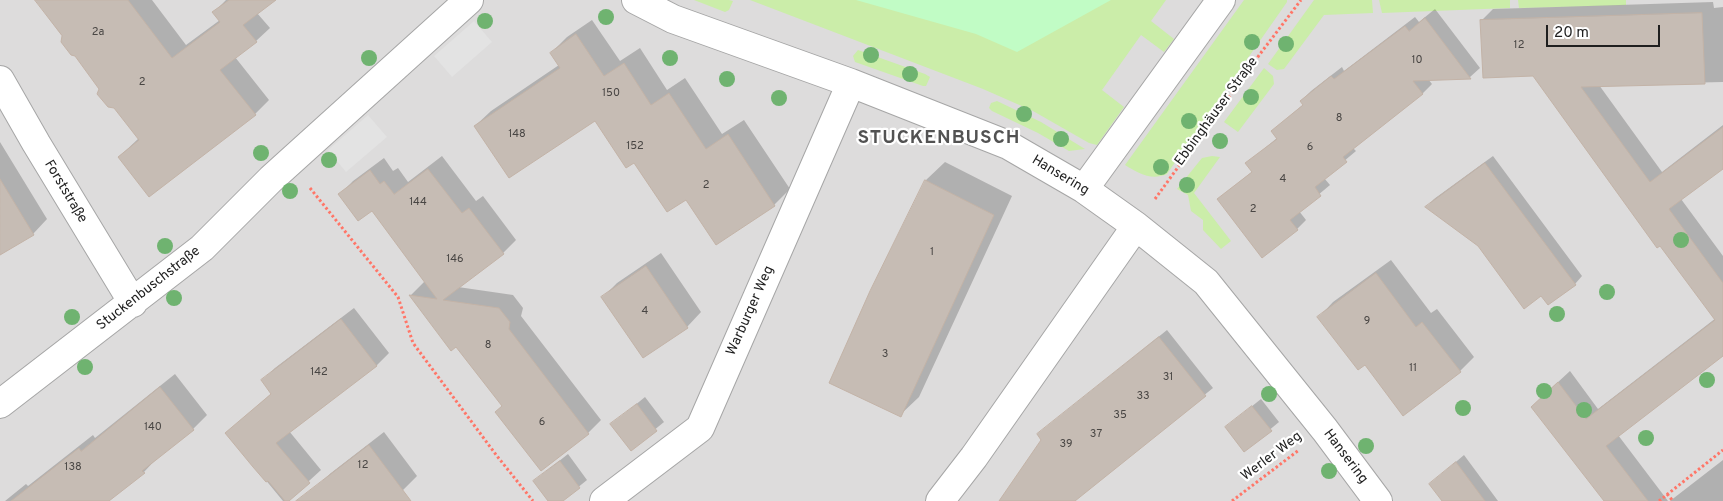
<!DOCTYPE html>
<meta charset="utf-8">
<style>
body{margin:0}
#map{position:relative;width:1723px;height:501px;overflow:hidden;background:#f0ede5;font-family:Overpass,sans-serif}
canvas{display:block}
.scale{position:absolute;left:1546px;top:25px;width:114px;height:22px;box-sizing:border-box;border:2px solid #1f1f1f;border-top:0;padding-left:6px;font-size:15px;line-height:18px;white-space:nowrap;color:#1f1f1f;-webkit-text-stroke:4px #fff;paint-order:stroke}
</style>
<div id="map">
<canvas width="1723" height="501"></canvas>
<div class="scale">20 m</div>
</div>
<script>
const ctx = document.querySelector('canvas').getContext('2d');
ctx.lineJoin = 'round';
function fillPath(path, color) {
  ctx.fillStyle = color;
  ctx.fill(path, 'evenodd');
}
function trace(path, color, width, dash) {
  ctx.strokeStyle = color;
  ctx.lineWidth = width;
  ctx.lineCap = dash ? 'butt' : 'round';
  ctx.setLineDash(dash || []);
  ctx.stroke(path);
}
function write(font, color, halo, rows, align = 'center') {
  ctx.font = font + ' Overpass,sans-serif';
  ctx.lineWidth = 4.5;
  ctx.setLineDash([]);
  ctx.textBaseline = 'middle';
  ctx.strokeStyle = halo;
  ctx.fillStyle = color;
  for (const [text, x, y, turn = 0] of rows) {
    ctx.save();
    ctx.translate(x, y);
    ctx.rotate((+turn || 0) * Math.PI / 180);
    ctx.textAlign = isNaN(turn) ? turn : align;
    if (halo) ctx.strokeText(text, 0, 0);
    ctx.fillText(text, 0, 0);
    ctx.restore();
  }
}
fillPath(new Path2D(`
 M0 0H1723V501H0Z`), '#dddcdc');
fillPath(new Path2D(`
 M694 0H729L733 1 729 10 725 12Z
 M750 0H1166L1151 21 1174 39 1164 52 1141 35 1102 90 1124 107 1097 145 1089 143 1033 111 983 89Z
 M1244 0H1287V2L1167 174C1151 181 1138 173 1125 165Z
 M1314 0H1372L1373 13 1324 15 1284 69 1277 70 1268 64Z
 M1379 0H1510V8L1382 13Z
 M1518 0H1626V5L1519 8Z
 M858 50 925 74 930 77 926 86H923L855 62 853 56Z
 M1264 68 1273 76 1274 84 1238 132 1224 122Z
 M997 101 1041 122 1085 149 1069 151 1038 133 992 111 989 108 991 103Z
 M1212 156 1220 157 1194 193 1231 241 1221 249 1203 230V220L1191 211 1188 195 1177 189 1202 158Z`), '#cbeda9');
fillPath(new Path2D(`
 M856 0H1111L1017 52 976 34Z`), '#c1fcc5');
fillPath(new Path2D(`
 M474 21 492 42 452 77 434 56Z
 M368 115 387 137 346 172 328 150Z`), '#e3e3e3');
fillPath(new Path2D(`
 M42 0H152L186 45 220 20 214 12 226 0H274L257 13 270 28 256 41 235 57 269 100 255 114 119 157 139 138 100 88 63 36Z
 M1713 2 1714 8 1723 7V82L1599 85 1662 172 1723 125V167L1681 199 1723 256V354L1618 435 1668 501H1605L1544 395 1570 371 1598 409 1716 318 1533 75 1481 21 1493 9Z
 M1435 9 1480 68 1470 77 1428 79 1432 84 1423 93 1353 148 1356 151 1324 178 1330 185 1299 211 1306 220 1297 229 1218 199 1253 171 1247 163 1277 138 1272 131 1304 104 1301 101 1311 91 1342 67 1344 71 1415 17 1419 22Z
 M592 20 620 61 640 48 667 90 685 78 722 134 744 120 790 189 774 205 686 198 635 161 595 119 475 126 491 111 559 65 551 53 567 37Z
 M0 142 47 219 33 234 0 254Z
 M442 156 476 201 483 196 516 240 503 253 458 287 513 295 523 308 521 316 601 420 588 433 503 406 457 345 451 349 411 295 424 282H426L372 210 340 194 353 181 384 158 393 171 398 168 408 182Z
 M1493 156 1582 276 1575 284 1542 295 1479 245 1427 207 1434 199Z
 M945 162 1012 196 919 397 900 415 871 291 926 180Z
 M661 253 701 312 687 327 603 297 617 283Z
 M1391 260 1431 313 1437 309 1474 357 1460 371 1365 363 1319 317 1333 302Z
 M354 308 389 353 377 365 289 431 321 470 287 501H283L227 433 272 393 263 380 275 368Z
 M1167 330 1213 388 1073 501H1001L1043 440 1038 434Z
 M175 374 207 415 193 429 157 458 144 472 107 501H5L26 484 28 486 93 435 95 438Z
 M645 397 664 422 631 449 612 424Z
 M1261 399 1279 422 1244 451 1226 427Z
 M384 432 417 476 403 490 389 501H327L316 487 331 473Z
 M568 454 587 480 561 501H549L534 481Z
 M1464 455 1498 501H1443L1430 484Z
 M1723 460V501H1670Z`), '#0003');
const building = new Path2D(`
 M35 0H128L172 58 220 22 212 12 229 0H276L243 25 257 42 220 70 256 115 149 197 118 157 139 140 114 108 108 107 97 94 99 89 75 56 71 55 61 42 62 36Z
 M1702 13 1705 84 1581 87 1650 182 1723 127V169L1669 209 1723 283V356L1606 446 1648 501H1604L1531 407 1558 382 1586 419 1715 320 1660 246 1657 248 1533 76 1483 78 1480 20Z
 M1425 18 1471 79 1413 81 1423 94 1343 157 1347 162 1315 187 1321 196 1290 220 1298 230 1262 258 1217 199 1252 172 1245 163 1277 139 1271 131 1303 105 1300 101 1331 76 1334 79 1405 26 1409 31Z
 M576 34 604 76 624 63 651 105 669 93 706 149 728 134 775 206 716 245 686 200 667 212 634 163 626 168 595 121 509 178 474 126 560 68 550 53Z
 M1485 163 1576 285 1548 305 1541 296 1524 309 1478 246 1425 207Z
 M428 169 462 213 469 208 504 254 443 300 499 308 510 322 509 329 589 434 541 471 495 412 502 406 456 347 451 351 409 295 437 299 372 211 358 221 338 194 370 170 380 184 384 181 394 194Z
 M0 179 34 235 0 255Z
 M925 180 994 215 901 417 829 383 870 291Z
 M646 266 688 328 643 358 601 297Z
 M1376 273 1416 327 1422 322 1461 372 1403 416 1365 365 1358 370 1317 317Z
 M341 319 377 366 276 443 310 483 289 501H285L268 481 266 482 253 467 225 433 271 394 261 380Z
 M1159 337 1206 396 1075 501H999L1041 440 1037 434Z
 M160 387 194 430 142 471 145 473 109 501H11L79 448 81 451Z
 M637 404 657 431 631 451 610 424Z
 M1252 406 1272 431 1244 452 1225 427Z
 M369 445 411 501H296Z
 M560 461 580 488 563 501H548L533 481Z
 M1456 462 1485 501H1442L1429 484Z`);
fillPath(building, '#c6bcb4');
trace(building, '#c3b3a7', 1);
const street = new Path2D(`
 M636 0 673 19 851 83 1008 145 1084 189 1136 226 1206 282 1325 430 1378 501
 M0 80 36 143 133 303
 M1084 189 1221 0
 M0 404 202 248 271 179 469 0
 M604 501 700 428 851 83
 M940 501 974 457 1136 226`);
trace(street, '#a6a6a6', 30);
trace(new Path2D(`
 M310 188 398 297 413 343 497 456 533 501
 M1155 199 1260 54 1301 0
 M1667 494 1673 501
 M1232 501 1299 450
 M1659 501 1723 450`), '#ff7668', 3, [2.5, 2.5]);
trace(street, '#fff', 28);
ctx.fillStyle = '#6fb370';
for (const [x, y] of [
 [606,17],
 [485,21],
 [1252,42],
 [1286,44],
 [871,55],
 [369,58],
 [670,58],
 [910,74],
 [727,79],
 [1251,97],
 [779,98],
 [1024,114],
 [1189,121],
 [1061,139],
 [1220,141],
 [261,153],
 [329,160],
 [1161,167],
 [1187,185],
 [290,191],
 [1681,240],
 [165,246],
 [1607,292],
 [174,298],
 [1557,314],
 [72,317],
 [85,367],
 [1707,380],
 [1544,391],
 [1269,394],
 [1463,408],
 [1584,410],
 [1646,438],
 [1366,446],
 [1329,471]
]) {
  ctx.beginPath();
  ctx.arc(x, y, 8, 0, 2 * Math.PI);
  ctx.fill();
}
write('11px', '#494644', null, [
 ["2a",98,33],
 ["12",1519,46],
 ["10",1417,61],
 ["2",142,83],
 ["150",611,94],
 ["8",1339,119],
 ["148",517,135],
 ["152",635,147],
 ["6",1310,148],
 ["4",1283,180],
 ["2",706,186],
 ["144",418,203],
 ["2",1253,210],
 ["1",932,253],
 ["146",455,260],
 ["4",645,312],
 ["9",1367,322],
 ["8",488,346],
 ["3",885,355],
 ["11",1413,369],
 ["142",319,373],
 ["31",1168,378],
 ["33",1143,397],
 ["35",1120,416],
 ["6",542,423],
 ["140",153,428],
 ["37",1096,435],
 ["39",1066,445],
 ["12",363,466],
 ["138",73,468]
]);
write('14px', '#1f1f1f', '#fff', [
 ["Ebbinghäuser Straße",1217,112,-54],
 ["Hansering",1060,176,31],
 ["Forststraße",65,192,59],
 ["Stuckenbuschstraße",149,289,-38],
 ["Warburger Weg",751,311,-66],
 ["Werler Weg",1272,457,-37],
 ["Hansering",1345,457,53]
]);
ctx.letterSpacing = '1px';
write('bold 19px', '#525252', '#fff', [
 ["STUCKENBUSCH",939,139]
]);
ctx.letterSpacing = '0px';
</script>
